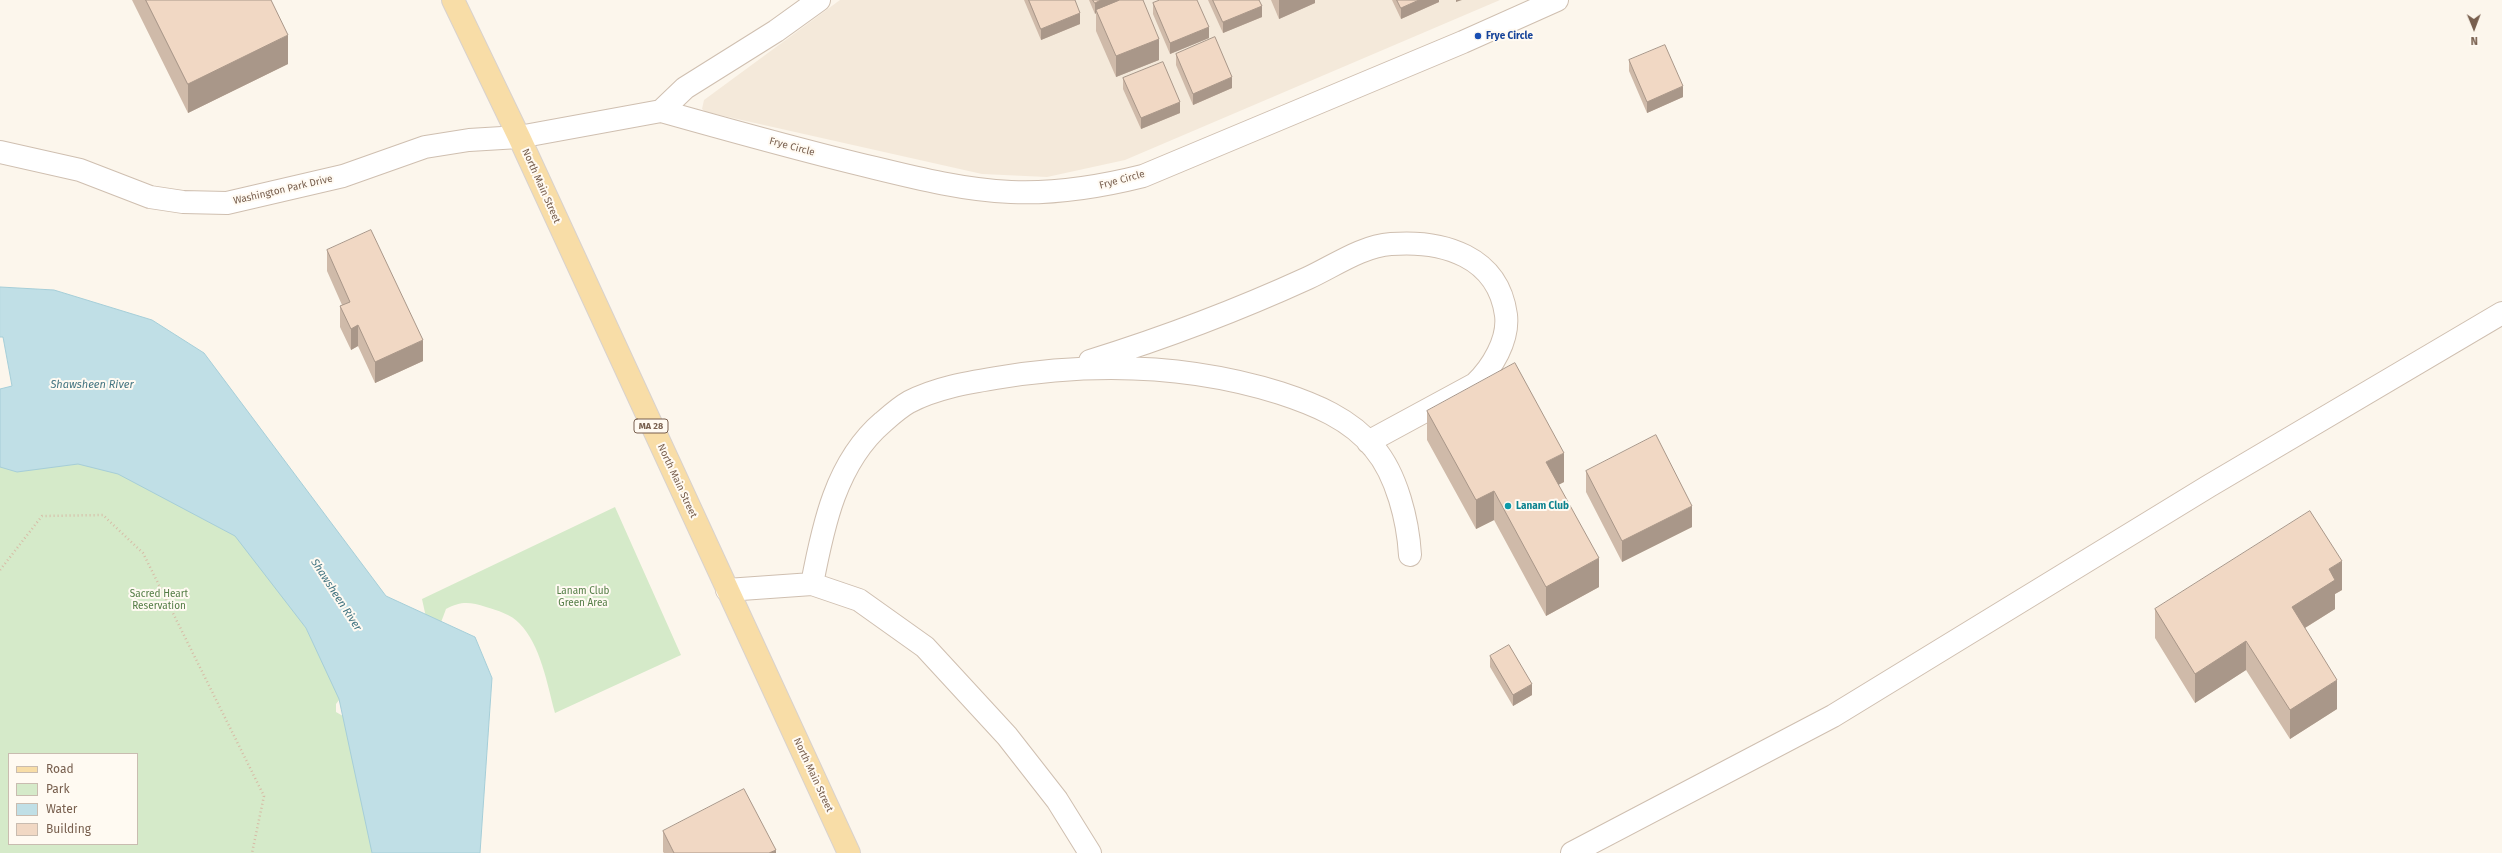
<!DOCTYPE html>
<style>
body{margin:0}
#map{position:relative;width:2502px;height:853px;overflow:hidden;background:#fcf6ec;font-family:"Fira Sans",sans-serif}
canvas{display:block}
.legend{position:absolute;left:8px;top:753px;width:130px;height:92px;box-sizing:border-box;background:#fffaf2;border:1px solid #c9bcb0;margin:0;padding:5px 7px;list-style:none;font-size:12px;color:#785f4e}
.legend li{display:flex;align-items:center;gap:8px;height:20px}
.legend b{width:20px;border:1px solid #c9bcb0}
.north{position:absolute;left:2454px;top:8px;width:40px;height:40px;-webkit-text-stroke:3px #fffaf2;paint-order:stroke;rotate:179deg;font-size:11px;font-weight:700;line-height:16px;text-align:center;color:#785f4e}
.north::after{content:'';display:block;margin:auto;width:14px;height:18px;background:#785f4e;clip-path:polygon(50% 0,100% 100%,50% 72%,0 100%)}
</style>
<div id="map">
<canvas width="2502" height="853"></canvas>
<ul class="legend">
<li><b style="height:5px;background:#f8dda7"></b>Road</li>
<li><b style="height:11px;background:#d5eac9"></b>Park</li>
<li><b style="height:11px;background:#c0dfe6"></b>Water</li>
<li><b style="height:11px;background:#f1d8c4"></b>Building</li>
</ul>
<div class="north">N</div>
</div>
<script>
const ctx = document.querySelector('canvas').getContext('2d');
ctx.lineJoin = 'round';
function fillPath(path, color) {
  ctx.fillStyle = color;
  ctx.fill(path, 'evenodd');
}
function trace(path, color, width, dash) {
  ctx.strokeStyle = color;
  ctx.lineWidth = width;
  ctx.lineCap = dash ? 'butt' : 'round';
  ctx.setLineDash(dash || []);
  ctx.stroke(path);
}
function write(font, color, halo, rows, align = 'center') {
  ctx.font = font + ' "Fira Sans",sans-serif';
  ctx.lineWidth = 4;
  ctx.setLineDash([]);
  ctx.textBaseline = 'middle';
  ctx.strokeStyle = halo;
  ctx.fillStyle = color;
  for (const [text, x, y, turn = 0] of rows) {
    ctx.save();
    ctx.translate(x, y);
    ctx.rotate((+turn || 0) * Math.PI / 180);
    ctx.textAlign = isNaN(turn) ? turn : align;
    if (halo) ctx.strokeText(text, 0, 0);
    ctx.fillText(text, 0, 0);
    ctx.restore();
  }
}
fillPath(new Path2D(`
 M840 0H1500L1125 160 1047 177 982 174 706 112 702 109 704 100Z`), '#f4e9da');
fillPath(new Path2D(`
 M197 449 345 692 336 704V712L350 720 386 853H0V454ZM9 754H137V844H9Z
 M615 507 681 655 555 713C547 684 541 645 519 623 512 615 497 610 486 607 470 602 461 601 446 609L437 633 429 631 422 599Z`), '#d5eac9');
const water = new Path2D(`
 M0 287 54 290 152 320 204 353 386 596 475 637 492 678 480 853H372L339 699 306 628 235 536 118 474 78 464 17 472 0 467V389L12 386 3 337H0Z`);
fillPath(water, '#c0dfe6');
trace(water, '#a6ced8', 1);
const lane = new Path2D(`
 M1090 361C1164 338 1238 310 1308 278 1334 266 1362 246 1391 244 1443 240 1498 256 1506 315 1509 340 1492 368 1475 384L1368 442
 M812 584C823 526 836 462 883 422 891 415 900 407 909 402 936 388 966 383 996 378 1091 362 1187 364 1280 393 1314 404 1351 419 1374 448 1397 475 1408 521 1410 555
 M727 590 812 584 859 600 925 647 1007 736 1057 800 1090 853
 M1572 853 1833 716 2209 486 2502 313`);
const street = new Path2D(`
 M819 0 776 31 685 88 661 111C732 131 803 151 875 168 920 179 965 190 1011 192 1056 194 1099 187 1143 176L1463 42 1557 0
 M0 152 80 170 150 197 183 202 227 203 343 176 425 147 469 140 519 137 661 111`);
const primary = new Path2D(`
 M453 0 519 137 849 853`);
trace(lane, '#cfbfb0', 24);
trace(street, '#cfbfb0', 24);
trace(primary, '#d9d2cd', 24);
trace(new Path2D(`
 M0 570 42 516 103 515 143 553 264 796 252 853`), '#d7bba6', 2.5, [1, 3]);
trace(lane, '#fff', 22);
trace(street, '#fff', 22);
trace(primary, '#f8dda7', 22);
fillPath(new Path2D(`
 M132 0H271L288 64 188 113Z
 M1024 0H1075L1080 24 1041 40Z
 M1089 0H1143L1159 60 1116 77 1096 31V13L1095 14Z
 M1208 0H1259L1262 17 1223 33Z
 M1271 0H1315V3L1279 19Z
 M1392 0H1439V2L1401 19Z
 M1153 3 1209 38 1170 54 1153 14Z
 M1176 54 1232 88 1193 105 1176 65Z
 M1629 60 1683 97 1647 113 1629 71Z
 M1123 78 1180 113 1141 129 1123 89Z
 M327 250 423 361 375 383 358 346 351 350 340 327V306L342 305 327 271Z
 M1427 411 1564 482 1558 485 1599 587 1546 616 1494 520 1476 529 1427 440Z
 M1586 471 1692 527 1622 562 1586 492Z
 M2342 590 2335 594V609L2305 628 2337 709 2290 739 2246 670 2195 703 2155 638V609Z
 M1490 656 1532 695 1513 706 1490 667Z
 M663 831 776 853H664L663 852Z`), '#cfbaa9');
fillPath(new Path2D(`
 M1101 0H1127L1096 10V13L1095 14V3Z
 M1279 0H1315V3L1279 19Z
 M1419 0H1439V2L1401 19V8Z
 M1456 0H1462L1456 2Z
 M1262 6V17L1223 33V22Z
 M1080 13V24L1041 40V29Z
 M1209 27V38L1170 54V43Z
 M288 35V64L188 113V84Z
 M1159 39V60L1116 77V56Z
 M1232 77V88L1193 105V94Z
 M1683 86V97L1647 113V102Z
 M1180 102V113L1141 129V118Z
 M358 325V346L351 350V329Z
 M423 340V361L375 383V362Z
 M1564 453V482L1546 491V462Z
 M1494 491V520L1476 529V500Z
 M1692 506V527L1622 562V541Z
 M1599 558V587L1546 616V587Z
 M2342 561V590L2335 594V609L2292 636V607L2329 569Z
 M2246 641V670L2195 703V674Z
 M2337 680V709L2290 739V710Z
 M1532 684V695L1513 706V695Z
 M776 850V853H769Z`), '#a99789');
const building = new Path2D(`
 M146 0H271L288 35 188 84Z
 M1029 0H1075L1080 13 1041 29Z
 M1093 0H1101L1095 3Z
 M1120 0H1143L1159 39 1116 56 1096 10Z
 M1160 0H1197L1209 27 1170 43 1153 3Z
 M1213 0H1259L1262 6 1223 22Z
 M1397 0H1419L1401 8Z
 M1215 37 1232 77 1193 94 1176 54Z
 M1665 45 1683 86 1647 102 1629 60Z
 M1163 62 1180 102 1141 118 1123 78Z
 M371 230 423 340 375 362 358 325 351 329 340 306 350 302 327 250Z
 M1515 363 1564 453 1546 462 1599 558 1546 587 1494 491 1476 500 1427 411Z
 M1656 435 1692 506 1622 541 1586 471Z
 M2310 511 2342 561 2329 569 2335 580 2292 607 2337 680 2290 710 2246 641 2195 674 2155 609Z
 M1509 645 1532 684 1513 695 1490 656Z
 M744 789 776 850 769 853H674L663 831Z`);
fillPath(building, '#f1d8c4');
trace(building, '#a99789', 1);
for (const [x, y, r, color] of [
 [1478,36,4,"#1a4fb4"],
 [1508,506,4,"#0f9aa8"]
]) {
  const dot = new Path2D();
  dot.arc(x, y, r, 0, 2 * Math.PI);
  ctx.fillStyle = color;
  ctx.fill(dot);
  trace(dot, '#fffaf2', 1.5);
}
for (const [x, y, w] of [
 [651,426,34]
]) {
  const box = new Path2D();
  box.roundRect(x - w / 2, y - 7, w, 14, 3);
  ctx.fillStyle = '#fffaf2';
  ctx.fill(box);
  trace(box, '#785f4e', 1);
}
write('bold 9px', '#785f4e', null, [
 ["MA 28",651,426]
]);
write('bold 10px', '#164399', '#fffaf2', [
 ["Frye Circle",1486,36]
], 'left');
write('10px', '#785f4e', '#fffaf2', [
 ["Frye Circle",792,147,15],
 ["Frye Circle",1122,180,-15],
 ["North Main Street",541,186,66],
 ["Washington Park Drive",283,190,-13],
 ["North Main Street",677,481,65],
 ["North Main Street",813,775,65]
]);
write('bold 10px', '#0d838f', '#fffaf2', [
 ["Lanam Club",1516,506]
], 'left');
write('10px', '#547d46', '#fffaf2', [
 ["Lanam Club",583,591],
 ["Green Area",583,603],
 ["Sacred Heart",159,594],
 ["Reservation",159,606]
]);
write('italic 11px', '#457683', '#fffaf2', [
 ["Shawsheen River",92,385],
 ["Shawsheen River",336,595,57]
]);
</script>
